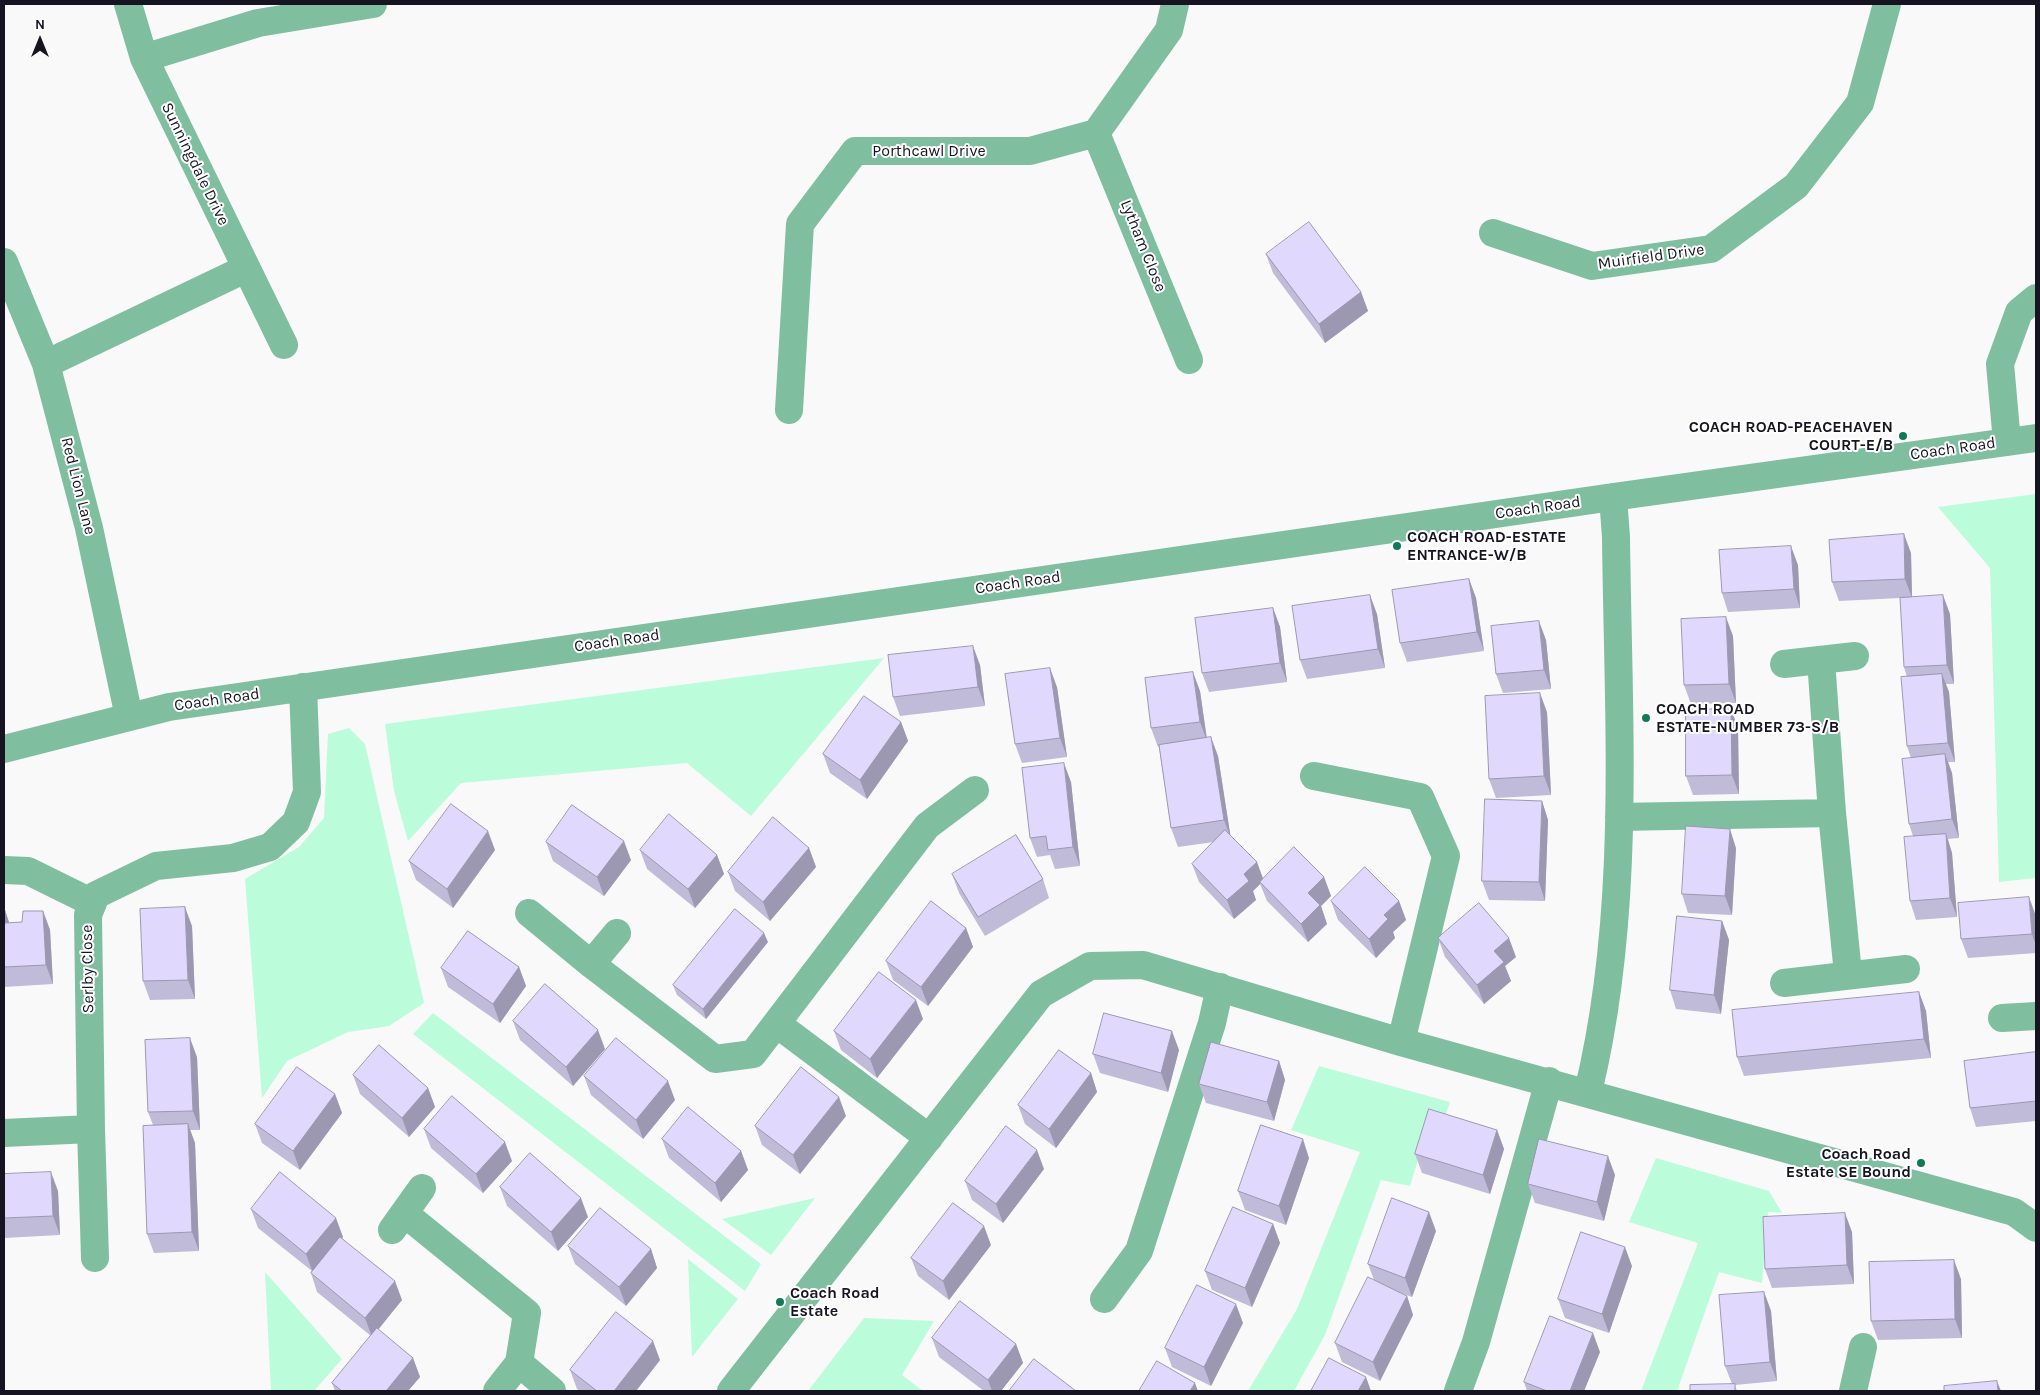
<!DOCTYPE html>
<style>
body{margin:0}
#map{position:relative;width:2040px;height:1395px;overflow:hidden;background:#f9f9f9;font-family:Karla,sans-serif}
canvas{display:block}
.frame{position:absolute;inset:0;border:5px solid #171421;pointer-events:none}
.north{position:absolute;left:15px;top:15px;width:50px;height:50px;-webkit-text-stroke:4px #fff;paint-order:stroke;rotate:0deg;font-size:14px;font-weight:700;line-height:20px;text-align:center;color:#171421}
.north::after{content:'';display:block;margin:auto;width:18px;height:22px;background:#171421;clip-path:polygon(50% 0,100% 100%,50% 72%,0 100%)}
</style>
<div id="map">
<canvas width="2040" height="1395"></canvas>
<div class="frame"></div>
<div class="north">N</div>
</div>
<script>
const ctx = document.querySelector('canvas').getContext('2d');
ctx.lineJoin = 'round';
function fillPath(path, color) {
  ctx.fillStyle = color;
  ctx.fill(path, 'evenodd');
}
function trace(path, color, width, dash) {
  ctx.strokeStyle = color;
  ctx.lineWidth = width;
  ctx.lineCap = dash ? 'butt' : 'round';
  ctx.setLineDash(dash || []);
  ctx.stroke(path);
}
function write(font, color, halo, rows, align = 'center') {
  ctx.font = font + ' Karla,sans-serif';
  ctx.lineWidth = 4;
  ctx.setLineDash([]);
  ctx.textBaseline = 'middle';
  ctx.strokeStyle = halo;
  ctx.fillStyle = color;
  for (const [text, x, y, turn = 0] of rows) {
    ctx.save();
    ctx.translate(x, y);
    ctx.rotate((+turn || 0) * Math.PI / 180);
    ctx.textAlign = isNaN(turn) ? turn : align;
    if (halo) ctx.strokeText(text, 0, 0);
    ctx.fillText(text, 0, 0);
    ctx.restore();
  }
}
fillPath(new Path2D(`
 M2036 494V878L1999 882 1990 568 1938 507Z
 M884 658 751 816 687 763 461 783 408 841 394 791 385 724Z
 M349 728 365 744 424 1003 389 1026 348 1032 287 1061 262 1098 245 879 299 847 324 818 328 734Z
 M433 1013 761 1264 745 1291 413 1034Z
 M1319 1066 1450 1102 1444 1121 1430 1120 1410 1186 1381 1180 1325 1335 1294 1391H1248L1297 1309 1360 1152 1291 1130Z
 M1656 1158 1769 1191 1782 1213 1768 1212 1762 1283 1719 1272 1677 1391H1641L1698 1243 1629 1222Z
 M815 1198 771 1255 722 1219Z
 M688 1259 738 1299 692 1357Z
 M265 1272 342 1359 314 1391H271Z
 M864 1318 934 1321 902 1375 923 1391H808Z`), '#bbfcdb');
trace(new Path2D(`
 M128 4 144 58 284 345
 M144 58 258 23 373 4
 M1096 133 1189 360
 M1493 233 1592 266 1711 249 1796 186 1860 103 1887 4
 M4 262 46 364 89 528 129 717
 M46 364 245 269
 M789 410 800 224 855 151H1030L1096 133 1169 30 1175 4
 M2007 442 2000 364 2019 312 2036 298
 M1821 660 1832 813 1848 974
 M1784 664 1855 656
 M4 749 169 707 1613 497 2036 438
 M1314 776 1420 797 1446 856 1401 1042
 M1619 817 1832 813
 M4 870 28 871 93 903
 M529 913 591 964 715 1059 753 1054 927 826 975 790
 M591 964 617 933
 M1784 983 1906 969
 M2002 1018 2036 1016
 M777 1024 929 1138
 M1588 1092C1632 911 1618 721 1616 537L1613 497
 M4 1133 91 1129
 M404 1213 527 1313 519 1363 552 1391
 M392 1230 422 1188
 M95 1258 91 1129 88 915 96 895 156 866 233 858 270 847 296 822 307 792 303 687
 M1104 1299 1139 1251 1212 1023 1220 987
 M497 1391 519 1363
 M731 1391 1041 994 1090 966 1143 965 1401 1042 2014 1212 2036 1228
 M1458 1391 1476 1342 1549 1081
 M1853 1391 1863 1347`), '#7fbe9f', 28);
fillPath(new Path2D(`
 M1266 254 1361 292 1368 311 1325 343 1273 273Z
 M1911 553 1912 597 1950 614 1954 684H1946L1949 692 1955 762H1948L1952 773 1959 838 1948 839 1952 853 1957 917 1916 920 1910 901 1913 836 1909 824 1911 758 1907 746V677L1904 667 1900 598 1839 601 1832 582Z
 M1798 565 1800 608 1728 612 1722 593Z
 M1469 579 1476 598 1484 651 1407 662 1400 643Z
 M1273 608 1280 627 1287 682 1209 692 1202 673Z
 M1377 614 1385 668 1307 679 1300 660Z
 M1733 636 1736 703 1691 704 1684 685Z
 M1546 640 1551 689 1503 693 1496 674Z
 M980 665 985 706 900 716 893 697Z
 M1057 687 1067 757 1022 763 1015 744Z
 M1200 691 1207 738 1218 756 1230 835 1263 879 1324 877 1331 896 1321 906 1327 924 1308 942 1267 901 1260 884 1253 891 1256 900 1234 919 1199 882 1192 864 1214 842 1178 847 1171 828 1159 747H1158L1151 728Z
 M1731 709 1738 728 1739 794 1693 795 1686 776Z
 M1547 712 1551 795 1496 798 1489 779Z
 M901 722 908 741 867 799 830 773 823 754Z
 M1071 782 1080 866 1055 869 1050 855 1037 857 1030 838Z
 M1542 801 1548 820 1545 901 1489 900 1482 881Z
 M546 842 631 860 604 896 553 861Z
 M809 848 816 867 770 921 735 891 728 872Z
 M1736 848 1732 915 1688 913 1682 894Z
 M495 850 453 908 416 880 409 861Z
 M640 850 717 855 724 874 695 908 647 869Z
 M952 874 1043 879 1049 898 985 936 959 893Z
 M1331 901H1399L1406 920 1393 932 1395 938 1376 958 1338 920Z
 M4 907 9 923 22 922 43 911 50 930 53 984 4 987Z
 M2036 916V953L1968 958 1961 939Z
 M1722 921 1729 940 1721 1014 1676 1009 1670 990Z
 M192 926 195 999 150 1000 143 981Z
 M966 928 973 947 928 1006 893 980 886 961Z
 M1438 938 1516 957 1505 966 1511 981 1484 1004 1445 957Z
 M768 942 706 1019 677 995 673 985Z
 M519 967 526 986 500 1023 448 987 441 968Z
 M1919 992 1926 1011 1931 1058 1744 1076 1737 1057Z
 M923 1019 877 1078 841 1050 834 1031Z
 M513 1021 605 1049 573 1086 520 1040Z
 M1179 1050 1168 1092 1100 1073 1093 1054Z
 M2036 1052V1121L1976 1127 1970 1108Z
 M197 1057 200 1130H190L195 1143 199 1251 154 1253 147 1234 153 1125 148 1112Z
 M1279 1061 1285 1080 1274 1121 1206 1103 1199 1084Z
 M1091 1073 1097 1092 1056 1148 1025 1124 1018 1105Z
 M353 1075 428 1088 435 1107 409 1137 360 1094Z
 M584 1076 675 1100 643 1139 591 1095Z
 M335 1094 342 1113 300 1170 262 1143 255 1124Z
 M846 1116 800 1174 762 1145 755 1126Z
 M424 1129 512 1161 483 1193 431 1148Z
 M1497 1130 1504 1149 1490 1194 1422 1173 1415 1154Z
 M662 1139 741 1151 748 1170 721 1202 669 1158Z
 M1309 1158 1286 1225 1245 1210 1238 1191Z
 M1044 1169 1003 1223 972 1200 965 1181Z
 M4 1174 58 1191 60 1235 4 1238Z
 M1615 1175 1604 1221 1535 1203 1528 1184Z
 M500 1187 588 1217 558 1251 507 1206Z
 M251 1209 343 1237 342 1238 402 1300 378 1330 413 1358 420 1377 408 1391H335L332 1383 371 1336 317 1292 311 1273 312 1271 258 1228Z
 M1273 1224 1280 1243 1252 1307 1212 1290 1205 1271Z
 M1436 1231 1412 1297 1398 1292 1407 1296 1413 1315 1380 1381 1342 1362 1335 1343 1374 1280 1368 1264Z
 M1852 1232 1854 1284 1772 1288 1765 1269Z
 M991 1245 949 1300 918 1276 911 1258Z
 M568 1246 651 1249 657 1268 626 1306 575 1264Z
 M1632 1266 1609 1333 1565 1318 1558 1299Z
 M1961 1279 1962 1338 1878 1340 1871 1321Z
 M1764 1292 1771 1311 1777 1381 1735 1385 1737 1391H1690L1732 1384 1725 1366Z
 M1243 1323 1211 1386 1172 1367 1165 1348Z
 M932 1338 1016 1344 1023 1363 1001 1391H984L939 1357Z
 M1600 1352 1584 1391H1527L1524 1382Z
 M660 1360 636 1391H580L577 1389 570 1370Z`), '#c1bbda');
fillPath(new Path2D(`
 M1361 292 1368 311 1325 343 1319 324Z
 M1904 534 1911 553 1912 598 1905 579Z
 M1791 546 1798 565 1800 608 1794 589Z
 M1469 579 1476 598 1484 651 1477 632Z
 M1370 595 1377 614 1385 668 1378 649Z
 M1943 595 1950 614 1954 684 1947 665Z
 M1273 608 1280 627 1287 682 1280 663Z
 M1726 617 1733 636 1736 703 1729 684Z
 M1539 621 1546 640 1551 689 1544 670Z
 M973 646 980 665 985 706 978 687Z
 M1050 668 1057 687 1067 757 1060 738Z
 M1193 672 1200 691 1207 741 1200 722Z
 M1942 674 1949 692 1955 762 1948 743Z
 M1540 693 1547 712 1551 795 1544 776Z
 M1731 709 1738 728 1739 794 1732 775Z
 M901 722 908 741 867 799 860 780Z
 M1211 737 1218 756 1231 839 1224 820Z
 M1945 754 1952 773 1959 838 1952 819Z
 M1064 763 1071 782 1080 866 1073 847Z
 M1542 801 1548 820 1545 901 1539 882Z
 M1730 829 1736 848 1732 915 1725 896Z
 M488 831 495 850 453 908 447 889Z
 M1946 834 1952 853 1957 917 1950 898Z
 M624 841 631 860 604 896 597 877Z
 M809 848 816 867 770 921 763 902Z
 M717 855 724 874 695 908 688 889Z
 M1257 862 1264 881 1260 882V884L1253 891 1256 900 1234 919 1227 900 1244 874Z
 M1324 877 1331 896 1321 906 1327 924 1308 942 1301 924 1308 893Z
 M2029 897 2036 916V946L2032 934Z
 M1399 901 1406 920 1393 932 1395 938 1376 958 1369 939 1384 915Z
 M4 907 10 925 5 923Z
 M185 907 192 926 195 999 188 980Z
 M43 911 50 930 53 984 46 965Z
 M1722 921 1729 940 1721 1014 1714 995Z
 M966 928 973 947 928 1006 921 987Z
 M764 933 768 942 706 1019 703 1009Z
 M1509 938 1516 957 1505 966 1511 981 1484 1004 1477 985 1494 951Z
 M519 967 526 986 500 1023 493 1004Z
 M1919 992 1926 1011 1931 1058 1924 1039Z
 M916 1000 923 1019 877 1078 870 1059Z
 M598 1030 605 1049 573 1086 566 1067Z
 M1172 1031 1179 1050 1168 1092 1161 1073Z
 M190 1038 197 1057 200 1130 193 1111Z
 M1279 1061 1285 1080 1274 1121 1267 1102Z
 M1091 1073 1097 1092 1056 1148 1049 1129Z
 M668 1081 675 1100 643 1139 636 1120Z
 M428 1088 435 1107 409 1137 402 1118Z
 M335 1094 342 1113 300 1170 293 1151Z
 M839 1097 846 1116 800 1174 793 1155Z
 M188 1124 195 1143 199 1251 192 1232Z
 M1497 1130 1504 1149 1490 1194 1483 1175Z
 M1303 1139 1309 1158 1286 1225 1279 1206Z
 M505 1142 512 1161 483 1193 476 1174Z
 M1037 1150 1044 1169 1003 1223 996 1204Z
 M741 1151 748 1170 721 1202 715 1183Z
 M1608 1156 1615 1175 1604 1221 1597 1202Z
 M51 1172 58 1191 60 1235 53 1216Z
 M581 1198 588 1217 558 1251 551 1232Z
 M1429 1212 1436 1231 1412 1297 1405 1278Z
 M1845 1213 1852 1232 1854 1284 1847 1265Z
 M336 1218 343 1237 313 1273 306 1254Z
 M1273 1224 1280 1243 1252 1307 1245 1288Z
 M984 1226 991 1245 949 1300 943 1281Z
 M1625 1247 1632 1266 1609 1333 1602 1314Z
 M651 1249 657 1268 626 1306 619 1287Z
 M1954 1260 1961 1279 1962 1338 1955 1319Z
 M395 1281 402 1300 372 1337 365 1318Z
 M1764 1292 1771 1311 1777 1381 1770 1362Z
 M1407 1296 1413 1315 1380 1381 1373 1362Z
 M1236 1304 1243 1323 1211 1386 1204 1367Z
 M1593 1333 1600 1352 1584 1391H1570Z
 M653 1341 660 1360 636 1391H614Z
 M1016 1344 1023 1363 1001 1391H992L988 1380Z
 M413 1358 420 1377 408 1391H386Z
 M1366 1377 1371 1391H1358Z
 M1997 1381 2001 1391H1998Z
 M1195 1383 1198 1391H1190Z`), '#9d98b1');
const building = new Path2D(`
 M1309 222 1361 292 1319 324 1266 254Z
 M1904 534 1905 579 1832 582 1829 540Z
 M1791 546 1794 589 1722 593 1719 550Z
 M1469 579 1477 632 1400 643 1392 590Z
 M1370 595 1378 649 1300 660 1292 606Z
 M1943 595 1947 665 1904 667 1900 598Z
 M1273 608 1280 663 1202 673 1195 618Z
 M1726 617 1729 684 1684 685 1681 619Z
 M1539 621 1544 670 1496 674 1491 626Z
 M973 646 978 687 893 697 888 655Z
 M1050 668 1060 738 1015 744 1005 674Z
 M1193 672 1200 722 1151 728 1145 678Z
 M1942 674 1948 743 1907 746 1901 677Z
 M1540 693 1544 776 1489 779 1485 696Z
 M864 696 901 722 860 780 823 754Z
 M1686 709H1731L1732 775 1686 776Z
 M1211 737 1224 820 1171 828 1159 745Z
 M1945 754 1952 819 1909 824 1902 759Z
 M1064 763 1073 847 1048 850 1046 836 1030 838 1022 768Z
 M1485 799 1542 801 1539 882 1482 881Z
 M451 804 488 831 447 889 409 861Z
 M572 805 624 841 597 877 546 842Z
 M669 814 717 855 688 889 640 850Z
 M773 817 809 848 763 902 728 872Z
 M1686 826 1730 829 1725 896 1682 894Z
 M1225 830 1257 862 1244 874 1249 881 1227 900 1192 864Z
 M1946 834 1950 898 1910 901 1904 837Z
 M1016 835 1043 879 978 917 952 874Z
 M1294 847 1324 877 1308 893 1320 905 1301 924 1260 882Z
 M1365 867 1399 901 1384 915 1388 919 1369 939 1331 901Z
 M2029 897 2032 934 1961 939 1958 903Z
 M931 901 966 928 921 987 886 961Z
 M1479 903 1509 938 1494 951 1504 962 1477 985 1438 938Z
 M185 907 188 980 143 981 140 909Z
 M735 909 764 933 703 1009 673 985Z
 M4 911 5 923 22 922 23 911H43L46 965 4 967Z
 M1677 916 1722 921 1714 995 1670 990Z
 M468 931 519 967 493 1004 441 968Z
 M879 972 916 1000 870 1059 834 1031Z
 M545 984 598 1030 566 1067 513 1021Z
 M1919 992 1924 1039 1737 1057 1732 1010Z
 M1104 1013 1172 1031 1161 1073 1093 1054Z
 M190 1038 193 1111 148 1112 145 1040Z
 M616 1038 668 1081 636 1120 584 1076Z
 M1211 1042 1279 1061 1267 1102 1199 1084Z
 M379 1045 428 1088 402 1118 353 1075Z
 M1059 1050 1091 1073 1049 1129 1018 1105Z
 M2036 1052V1101L1970 1108 1964 1061Z
 M297 1067 335 1094 293 1151 255 1124Z
 M801 1067 839 1097 793 1155 755 1126Z
 M452 1096 505 1142 476 1174 424 1129Z
 M688 1107 741 1151 715 1183 662 1139Z
 M1429 1109 1497 1130 1483 1175 1415 1154Z
 M188 1124 192 1232 147 1234 143 1126Z
 M1261 1125 1303 1139 1279 1206 1238 1191Z
 M1006 1126 1037 1150 996 1204 965 1181Z
 M1539 1139 1608 1156 1597 1202 1528 1184Z
 M530 1153 581 1198 551 1232 500 1187Z
 M51 1172 53 1216 4 1218V1174Z
 M280 1172 336 1218 306 1254 251 1209Z
 M1392 1198 1429 1212 1405 1278 1368 1264Z
 M953 1203 984 1226 943 1281 911 1258Z
 M1233 1207 1273 1224 1245 1288 1205 1271Z
 M600 1208 651 1249 619 1287 568 1246Z
 M1845 1213 1847 1265 1765 1269 1763 1217Z
 M1581 1232 1625 1247 1602 1314 1558 1299Z
 M340 1237 395 1281 365 1318 311 1273Z
 M1954 1260 1955 1319 1871 1321 1869 1262Z
 M1368 1277 1407 1296 1373 1362 1335 1343Z
 M1197 1285 1236 1304 1204 1367 1165 1348Z
 M1764 1292 1770 1362 1725 1366 1719 1295Z
 M960 1301 1016 1344 988 1380 932 1338Z
 M616 1312 653 1341 614 1391H597L570 1370Z
 M1550 1316 1593 1333 1570 1391H1547L1524 1382Z
 M377 1328 413 1358 386 1391H342L332 1383Z
 M1329 1358 1366 1377 1358 1391H1311Z
 M1034 1359 1076 1391H1009Z
 M1157 1361 1195 1383 1190 1391H1139Z
 M1997 1381 1998 1391H1944V1386Z
 M1735 1384V1391H1690V1385Z`);
fillPath(building, '#e0d9fd');
trace(building, '#9d98b1', 1);
for (const [x, y, r, color] of [
 [1903,436,5,"#0f7a55"],
 [1397,546,5,"#0f7a55"],
 [1646,718,5,"#0f7a55"],
 [1921,1163,5,"#0f7a55"],
 [780,1302,5,"#0f7a55"]
]) {
  const dot = new Path2D();
  dot.arc(x, y, r, 0, 2 * Math.PI);
  ctx.fillStyle = color;
  ctx.fill(dot);
  trace(dot, '#fff', 2);
}
write('16px', '#171421', '#fff', [
 ["Porthcawl Drive",929,151],
 ["Sunningdale Drive",195,164,64],
 ["Lytham Close",1143,246,68],
 ["Muirfield Drive",1651,257,-8],
 ["Coach Road",1953,449,-8],
 ["Red Lion Lane",78,486,76],
 ["Coach Road",1538,508,-8],
 ["Coach Road",1018,583,-8],
 ["Coach Road",617,641,-8],
 ["Coach Road",217,700,-8],
 ["Serlby Close",88,969,-91]
]);
write('bold 16px', '#171421', '#fff', [
 ["COACH ROAD-PEACEHAVEN",1893,427,"right"],
 ["COURT-E/B",1893,445,"right"],
 ["COACH ROAD-ESTATE",1407,537],
 ["ENTRANCE-W/B",1407,555],
 ["COACH ROAD",1656,709],
 ["ESTATE-NUMBER 73-S/B",1656,727],
 ["Coach Road",1911,1154,"right"],
 ["Estate SE Bound",1911,1172,"right"],
 ["Coach Road",790,1293],
 ["Estate",790,1311]
], 'left');
</script>
